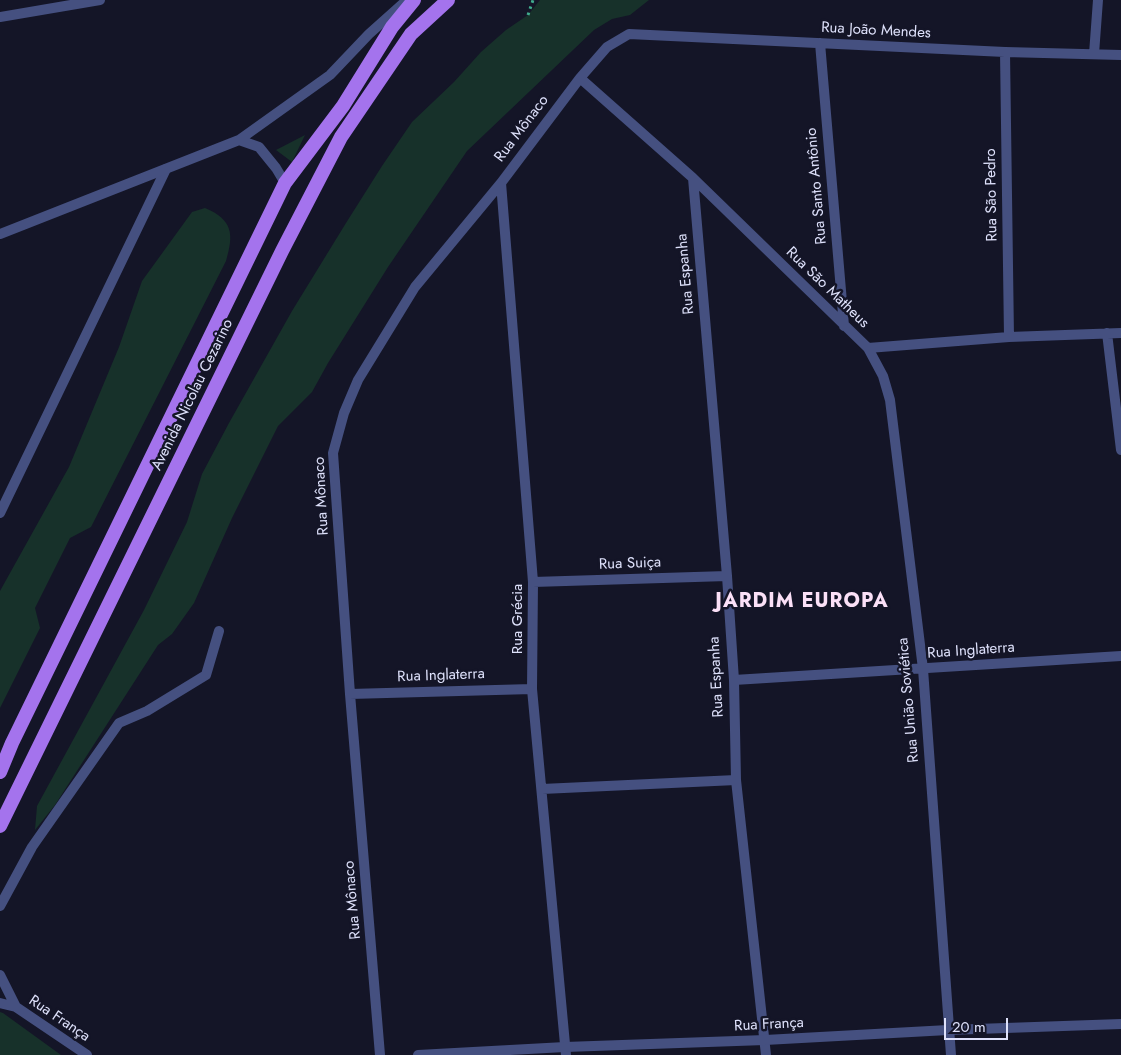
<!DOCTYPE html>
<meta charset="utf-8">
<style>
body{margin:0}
#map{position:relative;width:1121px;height:1055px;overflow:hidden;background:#141527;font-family:Jost,sans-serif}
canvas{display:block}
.scale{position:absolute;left:944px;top:1018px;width:64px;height:22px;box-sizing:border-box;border:2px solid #dee1fb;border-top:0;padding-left:6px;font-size:15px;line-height:18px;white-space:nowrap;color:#dee1fb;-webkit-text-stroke:4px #141527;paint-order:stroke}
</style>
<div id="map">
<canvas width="1121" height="1055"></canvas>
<div class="scale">20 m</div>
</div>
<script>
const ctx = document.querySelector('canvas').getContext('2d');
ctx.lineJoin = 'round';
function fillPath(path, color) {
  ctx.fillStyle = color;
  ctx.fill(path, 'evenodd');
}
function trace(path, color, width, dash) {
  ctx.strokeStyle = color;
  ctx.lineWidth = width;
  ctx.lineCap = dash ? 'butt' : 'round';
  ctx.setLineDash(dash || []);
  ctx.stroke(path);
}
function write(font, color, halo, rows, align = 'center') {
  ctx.font = font + ' Jost,sans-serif';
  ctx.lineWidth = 5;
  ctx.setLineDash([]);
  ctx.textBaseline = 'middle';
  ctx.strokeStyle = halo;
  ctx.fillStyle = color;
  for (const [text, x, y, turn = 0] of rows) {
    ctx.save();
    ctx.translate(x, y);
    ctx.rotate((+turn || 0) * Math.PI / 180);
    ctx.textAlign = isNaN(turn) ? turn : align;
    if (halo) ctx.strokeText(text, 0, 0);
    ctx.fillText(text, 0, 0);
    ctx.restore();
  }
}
fillPath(new Path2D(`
 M540 0H649L630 15 612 19 594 30 467 151 388 267 328 363 312 392 278 426 232 518 194 603 172 634 158 645 55 805 35 830 37 806 144 610 187 522 202 474 229 423 292 311 346 223 382 166 412 122 454 82 481 52 506 30 528 15Z
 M305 135 292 162 276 150Z
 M205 208C233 220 234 234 226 261L91 527 70 538 35 608 40 628 0 708V591L69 467 119 347 142 281 192 212Z
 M0 1012 3 1013 61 1055H0Z`), '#17312a');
trace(new Path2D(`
 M528 15 533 0`), '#41ac8e', 3, [2.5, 4]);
trace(new Path2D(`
 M0 17 100 0
 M0 513 166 169
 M0 906 32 847 119 723 147 711 206 675 219 631`), '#455080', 10);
trace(new Path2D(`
 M820 43 844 326
 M1005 52 1009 337
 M1094 54 1098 0
 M580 78 693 178 868 348 883 376 890 400 923 669 951 1055
 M239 140 259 147 276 168 285 183
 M693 178 727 576 734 680 736 780 766 1055
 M501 183 533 582 532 689 566 1055
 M0 234 239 140 330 75 369 34 407 0
 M1107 333 1121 450
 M868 348 1009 337 1121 333
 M533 582 727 576
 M734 680 1121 656
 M350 694 532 689
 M542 789 736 780
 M380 1055 350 694 333 453 344 413 358 380 415 287 501 183 580 78 607 47 629 34 1005 52 1121 55`), '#455080', 10);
trace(new Path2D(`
 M0 975 16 1007
 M0 1003 16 1007 87 1055
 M418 1055 565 1047 765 1040 948 1030 1121 1024`), '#455080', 10);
trace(new Path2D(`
 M0 772 12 743 285 183 343 106 392 27 414 0
 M0 826 282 251 341 137 411 34 448 0`), '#a473ed', 14);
write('15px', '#dee1fb', '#141527', [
 ["Rua João Mendes",876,31,3],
 ["Rua Mônaco",522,129,-53],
 ["Rua Santo Antônio",817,186,-95],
 ["Rua São Pedro",992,195,-91],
 ["Rua Espanha",686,274,-95],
 ["Rua São Matheus",827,288,44],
 ["Avenida Nicolau Cezarino",193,395,-64],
 ["Rua Mônaco",322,496,-93],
 ["Rua Suiça",630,564,-2],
 ["Rua Grécia",518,619,-90],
 ["Rua Inglaterra",971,651,-4],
 ["Rua Inglaterra",441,676,-2],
 ["Rua Espanha",717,677,-93],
 ["Rua União Soviética",909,700,-95],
 ["Rua Mônaco",353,900,-95],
 ["Rua França",59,1019,34],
 ["Rua França",769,1025,-3]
]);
ctx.letterSpacing = '1px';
write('bold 20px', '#fbe0f7', '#141527', [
 ["JARDIM EUROPA",802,602]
]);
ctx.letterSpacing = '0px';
</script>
